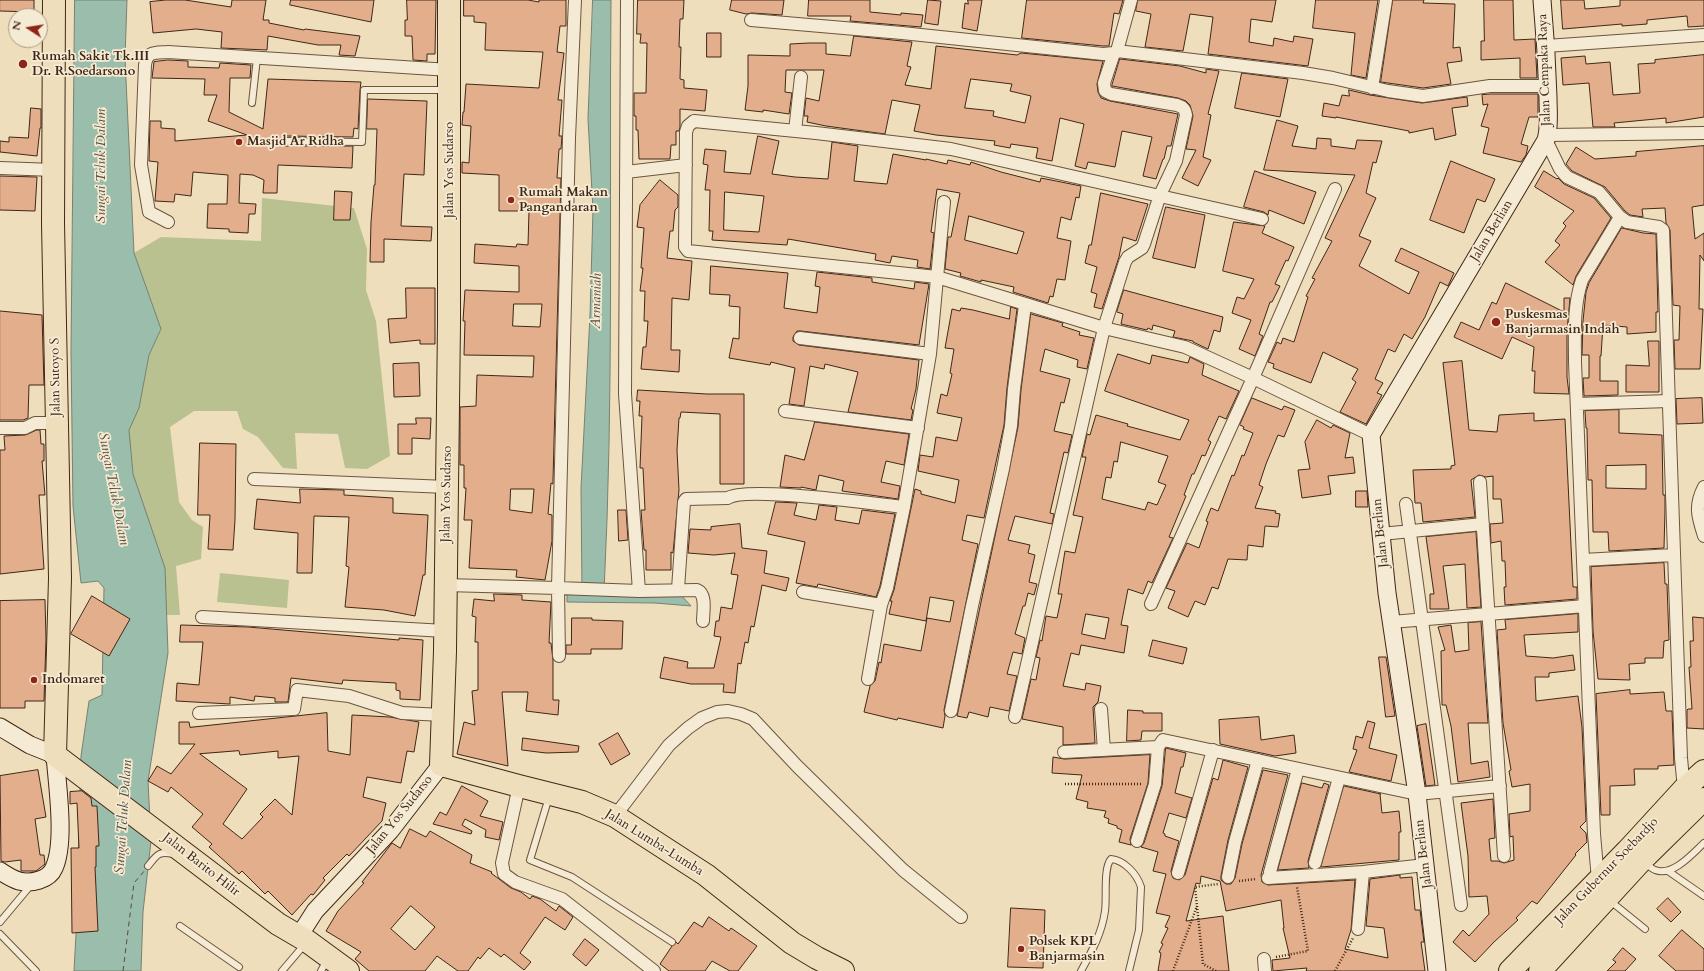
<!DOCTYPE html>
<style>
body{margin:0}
#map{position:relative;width:1704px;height:971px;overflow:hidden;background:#efdebb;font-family:Cardo,serif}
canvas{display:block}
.north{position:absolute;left:8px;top:8px;width:40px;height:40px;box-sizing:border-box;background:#f5ead3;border:1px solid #ad9c88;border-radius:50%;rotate:282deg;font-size:11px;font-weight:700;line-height:16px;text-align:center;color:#412717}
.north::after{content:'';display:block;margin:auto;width:14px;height:18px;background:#8f2418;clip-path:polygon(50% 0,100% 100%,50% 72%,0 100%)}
</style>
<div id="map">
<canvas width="1704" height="971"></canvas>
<div class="north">N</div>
</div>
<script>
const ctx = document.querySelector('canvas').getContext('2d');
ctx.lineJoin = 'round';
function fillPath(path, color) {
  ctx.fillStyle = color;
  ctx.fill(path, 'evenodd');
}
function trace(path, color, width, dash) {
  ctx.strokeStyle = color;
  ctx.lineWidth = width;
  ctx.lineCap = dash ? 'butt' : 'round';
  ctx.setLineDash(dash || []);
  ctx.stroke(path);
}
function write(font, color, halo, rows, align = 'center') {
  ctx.font = font + ' Cardo,serif';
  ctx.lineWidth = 3.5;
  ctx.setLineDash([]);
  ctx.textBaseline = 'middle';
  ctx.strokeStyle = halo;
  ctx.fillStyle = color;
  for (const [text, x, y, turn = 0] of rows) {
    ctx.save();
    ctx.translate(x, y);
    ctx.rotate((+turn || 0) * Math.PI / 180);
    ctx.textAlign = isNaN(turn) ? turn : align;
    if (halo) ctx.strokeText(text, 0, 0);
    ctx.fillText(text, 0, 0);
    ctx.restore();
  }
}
fillPath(new Path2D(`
 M262 198 354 208 367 249 366 290 376 321 390 456 367 469 345 468 338 434 295 433 297 469 283 468 258 437 243 429 237 411H194L170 427 179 502 192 520 203 527 201 559 176 566 180 615H163L143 551 124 408 139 407 149 355 161 330 134 253 161 237 261 241Z
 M220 573 289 580 287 608 217 602Z`), '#b9c190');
const water = new Path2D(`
 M75 0H127L125 58 134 253 161 329 149 355 139 408 129 430 133 474 165 568 168 653 148 781 151 841 143 912 141 971H74L76 934 81 756 89 701 102 695 104 588 98 581 81 583 73 506 71 352Z
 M593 0H611C609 197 614 395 604 592L681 595 691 606 655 603 567 602V592H582L581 488 590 315 593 210 588 119Z`);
fillPath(water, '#9bbdab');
trace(water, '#778170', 1);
trace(new Path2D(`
 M123 971 134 883 146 869`), '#584c3c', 1, [5, 4]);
const building = new Path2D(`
 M0 0H34V12L0 11Z
 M166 0H185L231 7 232 0H266L263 20H269V23L304 30 305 29 360 36 355 56 339 55 341 45H318L268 36 267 50 221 48 222 32 196 29 153 33 150 2Z
 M291 0H374L371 22 290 5Z
 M407 0H436L435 54H427V61L413 60 412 36H405V20H407Z
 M464 0H528L539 2V0H566V26H560L557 52 564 53 558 100H562L559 136H562L561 149H559L557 178H561L553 480V484L551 483 548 514 552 515V541L545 580 516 577 517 570 469 568 472 520H464L466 488H464V465H460V407L476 406 477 375 533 377 534 356 464 355 465 321H463L465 290 519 292V266L474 263 475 244 516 247 517 244 528 245 529 211H499V175L462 173V162L469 163 471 126 462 125 463 112H464L466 84 539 88 543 52 485 50 486 23 474 22V16H464ZM514 304H542L540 327 513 326ZM511 489H534L532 513 510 510Z
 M638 0H684L683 19H680L679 47H681L680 79 684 80V88L707 90 705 111 680 109V127L679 131H676V145H671L670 159H639L638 130H636V116H634V93H646L647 43H640L641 34H637Z
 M732 0H784L782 15 752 13 746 14 730 10Z
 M809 0H870V12L901 15V13L923 15 921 27 850 21 851 16H808Z
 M928 0 941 1 938 25 925 23Z
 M968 0H982L977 31 962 28 965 3 968 4Z
 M1027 0H1123L1119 14 1114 13 1109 46H1103L1022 38Z
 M1138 0H1276L1272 22 1251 19 1249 42 1273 46 1274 38 1293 42 1294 36 1313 39 1308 66 1208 54 1213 17 1190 14 1183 51 1145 47 1151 14 1136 11Z
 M1316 0H1378L1366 78 1351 75 1355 33 1313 28Z
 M1393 0H1424L1423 3 1455 4 1453 48 1460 47 1462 61 1447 63 1451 84 1423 88 1381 82Z
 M1484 0H1513L1514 40 1535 39 1537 78H1520V58L1481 60V41H1484Z
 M1561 0H1584L1585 9 1620 6V0H1704V26L1688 27 1687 16 1647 20V24L1622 26V24L1563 29Z
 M707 33H721V57H707Z
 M854 36 912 42 907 66 911 67 905 85 931 89 936 46 1017 55 1021 53 1103 61 1097 84 1098 92 1101 98 1110 101 1178 114 1171 146H1167L1164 159H1163L1156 179 1143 176 1152 137 1122 131 1115 167 1088 162 1086 169 1075 166 1084 124 1060 118 1052 161 1036 158 1038 148 1011 144 1010 148 994 145 995 141 936 135 914 131 920 105 892 100 885 134 826 126 807 122 808 116H804L806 98 819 101 824 70H786L785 92 792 93 789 114 763 110V112L745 110 748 86V55L790 56V44L809 43H826V54L850 56ZM971 79 1012 84 1010 91 1031 96 1025 123 993 116 994 111 965 108Z
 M1704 55V117L1666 123V118L1614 123 1615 127H1593L1589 83 1563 85 1561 58 1585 56 1586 64 1610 62 1613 95 1640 93 1638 64 1655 63V60Z
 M1120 59 1180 66 1206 73V69L1219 71 1208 114 1211 115 1203 157 1211 160 1198 186 1182 178 1196 150 1186 149 1193 116 1190 105 1186 101 1178 98 1112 86Z
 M168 60 188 61V67L219 68 220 63 251 65 250 78H230L229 112 263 129 268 79 361 82 360 90 358 129 354 128 353 137 285 136 281 141V144L285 146H353L352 168 278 165 277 193H263L264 180 253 175 240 174 239 203 256 204 255 214H249L248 233 229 232V229L207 228 208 204H227L228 175 193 172 191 196 175 194 174 202 155 201 158 162 149 161 150 121H161V128L175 129V141L247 135 208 121 217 95H204L205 79 152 78 154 62Z
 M1242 73 1288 79 1280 117 1235 108Z
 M1349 90 1370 95 1422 103 1467 97 1468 106 1452 108 1456 135 1435 140 1433 128 1409 133V131L1336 117V118L1322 116 1324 103 1339 106 1342 95 1349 96Z
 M1491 94H1538V117H1529L1521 144 1528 146 1526 155 1521 162 1483 153 1489 128 1481 126 1488 104 1483 105 1482 95Z
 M368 99 427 101 424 175 404 174 401 226 432 227 431 241 384 239V262H370L371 222 374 185H375L377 129H367Z
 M31 108 41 109V128H40L37 156 0 152V141L9 142V137L28 138Z
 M1277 120 1298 126 1292 146 1316 149 1317 138 1331 139V146L1355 149 1357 140 1382 141 1376 163 1373 162 1366 193 1376 198 1359 236 1371 241 1359 266 1409 294 1419 272 1395 261 1401 248 1454 273 1448 286 1440 282 1425 317 1412 339 1404 334 1395 352 1388 349 1375 379 1383 383 1377 393 1382 395 1366 424 1340 412 1356 382 1352 379 1358 369 1323 352 1311 383 1273 368 1274 364 1268 362 1277 342 1281 344 1283 338 1294 342 1308 297 1306 296 1315 279 1312 278 1332 241 1325 238 1355 175 1264 170Z
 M758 136 779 141 772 174 795 177 828 179 832 142 858 146 854 181 887 184 893 154 926 160V159L947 164 948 160 970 165 971 162 1001 172 1040 182 1041 178 1081 186 1079 198 1076 197 1071 220 1061 217 1057 238 1071 241 1065 280 1057 279 1053 297 1050 296 1048 303 1013 292 1014 287 981 280V282L960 276 961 273 945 269 948 237H951L960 193 937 189 931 232 934 233 930 269 917 267 918 260 892 256 890 263 875 260 876 254 788 239 787 245 712 240 713 231H709L710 190H705L708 165 703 164 705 149 726 151 724 172 750 174ZM725 192 764 196 759 232 724 230ZM969 216 1024 232 1017 254 965 240Z
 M1704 146V205L1692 207 1695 239 1704 233V261L1700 255 1699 309H1703L1700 369H1675L1674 340H1679L1680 306 1673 305 1670 230 1666 223 1665 208 1642 209 1643 217 1630 215 1625 211 1605 187 1572 171 1566 164 1576 147 1595 159 1636 156V152Z
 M1451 161 1495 179 1485 202 1477 199 1464 233 1430 220Z
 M1255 171 1316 192 1304 224 1269 210 1268 215 1264 212 1244 207Z
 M1544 171 1557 179 1558 178 1564 184 1594 198 1611 218 1576 276 1573 285 1545 262 1560 245 1555 241 1566 226 1563 223 1574 211 1535 187Z
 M0 176 37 177 35 211 0 210Z
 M660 180 678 195V207L675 210 673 231H670L667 258 692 261 689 300 672 298 671 350H680L679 372 641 369 643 347H646L648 321H644L645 291H640L643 268H641L644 228 637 227 640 205Z
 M335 191 352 192 350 220H334Z
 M1101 193 1148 204 1136 241 1123 237 1119 257 1102 309 1094 307 1097 294 1091 292 1097 267 1085 263 1089 245H1091Z
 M1166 207 1205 215 1195 268 1153 258Z
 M1234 222 1265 226 1262 233 1294 247 1288 261 1286 260 1275 284 1280 286 1272 302H1270L1259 334 1263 336 1255 356 1239 349 1251 320 1232 313 1237 297 1244 299 1254 279 1223 271Z
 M1622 228 1643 233 1656 234 1658 312H1656V332L1627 334V327L1603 325 1601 356H1600V381H1618V395L1584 396 1583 378H1589V355H1582L1583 321 1586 292 1589 283Z
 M711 266 788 273 784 308 817 313 820 287 815 286 817 272 872 278V282L914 289 915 282 929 284 919 345 801 331H797L793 337V341L799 345 919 360 916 389 911 409 913 410 911 420 848 412 858 372 825 364 824 369 810 366 804 406 789 404 795 368 771 362 770 365 729 358 733 338 739 339 740 307 729 306 730 295 710 294Z
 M1506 283 1564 312V298H1570L1567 331V377L1569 394 1534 393 1535 371H1532L1534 347 1512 337 1502 359 1454 337 1461 322 1479 330 1492 302 1496 304Z
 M406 288H435V344H420V340L390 343 388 319 406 318Z
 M1124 290 1223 317 1220 332 1214 330 1208 349 1193 342V341L1173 337 1175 331 1153 325 1152 330 1148 328 1147 330 1121 324 1123 314 1117 312Z
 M1011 307 1017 309 1007 388 1004 425 984 518 967 515 962 540 978 544 944 710 945 716 943 728 898 718 897 720 864 712 870 686 875 681 879 662 881 663 884 644 921 651 927 618 950 622 954 601 930 597 926 621 889 614 892 601H890L894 590 915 489 921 491V494L955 503 959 480 918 471 920 455 933 457 936 437 957 441 962 418 937 413 941 394 947 396 952 374 950 373 954 349 945 348 952 309 960 311 961 308 973 310 1009 319Z
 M0 311 42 315 44 385H29L28 418 23 420H0Z
 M1031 314 1063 323 1062 326 1080 332 1079 335 1094 338 1087 369 1077 367 1078 360 1045 349 1040 371 1070 379 1064 403 1061 402 1054 431 1072 435 1068 453 1064 452 1059 474 1050 513 1054 514 1052 524 1015 516 1008 540 1030 545 1028 553 1035 555 1029 582 1037 584 1034 595 1028 593 1025 606H1023L1015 634 1025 638 1022 654 1013 652 1007 674 1017 676 1009 711 990 707 988 717 969 712 967 718 957 716 1018 427 1021 390Z
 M1648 341H1659V392H1626V365L1649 366Z
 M1118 354 1150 364 1152 355 1188 363 1190 357 1204 364 1202 375 1239 391 1226 419 1219 416 1208 440 1211 442 1205 456 1202 455 1194 474H1192L1184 495 1186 496 1169 537 1173 538 1152 583 1148 581 1143 594 1128 589 1121 625 1128 626 1124 653 1081 645 1079 655 1071 653 1063 686 1085 690 1086 683 1101 686 1098 702 1093 707 1095 743 1063 745V727L1022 719 1031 679 1036 680 1040 658 1036 657 1040 640 1042 641 1046 616 1057 618 1062 594H1058L1065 551 1075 553 1083 517 1073 515 1086 457H1082L1087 434 1090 435 1096 415 1128 424 1127 426 1180 440 1189 420 1105 391ZM1121 442 1168 456 1158 482 1166 485 1157 505 1148 502 1145 510 1102 499 1106 477 1111 478 1114 461 1117 462ZM1086 614 1109 618 1105 639 1082 634Z
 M1462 361 1469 430 1497 432 1499 415 1534 413V421L1565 419 1573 587H1577V599L1505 605 1504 587H1506L1505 561H1502L1501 541 1491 543 1490 524 1503 523 1501 499H1493V476L1486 477 1479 475 1471 480 1475 517 1423 522 1421 503H1415L1413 470 1451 469V466L1455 465 1443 363Z
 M419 363 420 396 394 397 393 364Z
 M638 390 707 394H744V484H720V414L681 412 680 418H679L677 450 679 490 673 553 671 552V570H646V550H644L641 510H645L643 468H640L642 416H639L640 401H637Z
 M1252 398 1282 410 1284 406 1295 410 1284 437 1278 435 1266 464 1259 485 1263 487 1255 508 1276 511 1275 513 1280 514 1278 527 1265 526 1263 547 1248 545 1247 560 1228 559 1218 589 1212 587 1205 605 1195 601 1188 617 1168 608 1175 591 1166 588 1187 543 1199 548 1208 522 1206 521 1211 508 1218 511 1232 475 1234 476 1242 455 1244 456 1253 433 1243 429 1244 427 1240 425Z
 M1702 398 1703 423 1677 424 1676 399Z
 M1619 410V433L1662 435 1663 495H1665V510L1664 548 1609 551 1608 532H1593L1592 480H1588L1587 428H1586L1585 411ZM1646 465V489L1606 488V466Z
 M416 418H431L430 439 412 438V454H398V424H416Z
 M1317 420 1331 428 1333 425 1350 433 1345 458 1353 457 1355 473 1328 476 1331 494 1302 498 1298 470 1310 469 1305 442Z
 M815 422 909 434 904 465 886 461 881 482 900 486 898 499 842 491 844 481 819 475 816 490 801 487V488L780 487 785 455 804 460Z
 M37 430H40L41 444H44V461H42L45 495H39L44 569 0 574V450H5L4 436 25 435Z
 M200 443 236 444 235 520 233 550 208 549 210 515H198Z
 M300 489 344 490V495L393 498V513L428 515 425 575H423L415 616 384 610 345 607 349 567 346 566 349 517 314 516 312 573H297L298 533 254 529 257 499 300 503Z
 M1356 491H1367L1368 507H1356Z
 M776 502 797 503 794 515 816 520 819 505 837 507 835 520 859 524 862 510 895 514 880 586 876 597 818 584 817 587 796 583 805 542 768 534Z
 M618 510H626L628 540 619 541Z
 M740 524 742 548 767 551 764 573 789 578 786 591 762 585 754 627 751 626 748 643 745 642 741 664 738 663 735 693 723 692 724 684H691L660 678 664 657 688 662 687 668H714L721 637 714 636 716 621H719L721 607 732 609 738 575 731 574 735 553 714 555 688 553 690 529 711 530V527Z
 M1476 532 1481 607 1467 608 1465 564 1443 566 1449 609H1430V594H1434L1426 537Z
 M1664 563 1665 584H1667L1669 640 1664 641 1663 658H1645V663L1629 664 1630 680 1598 679 1593 631 1591 567Z
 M494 594 522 595V600L551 602 549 643H551L553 660V700H559L558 715 526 711 528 692H502L508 766 457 754 464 722 475 725 472 691 478 690V642H475L476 617 472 616 474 599 494 601Z
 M92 596 130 619 109 656 71 634Z
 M45 600 46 639 44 701H25V708H0V601Z
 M1578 614V632L1524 635 1526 656 1553 658 1573 655 1575 670 1549 673V677H1535L1536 701 1578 696 1582 727 1586 821 1580 827 1586 833 1587 842 1575 854 1576 855 1537 904 1532 901 1516 918 1518 920 1494 942 1475 962 1453 942 1463 930 1469 936 1489 914 1487 896 1469 897 1468 856 1461 803 1493 799 1495 838 1489 839 1491 861H1498L1504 863 1514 860 1513 836 1510 837 1509 814 1530 811V784L1512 787 1509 771 1511 770 1503 723 1497 630 1506 629 1505 620Z
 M1693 617 1704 618V729L1687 728V710L1688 709H1692L1689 667H1691L1690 641H1693Z
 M572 618H592V620L623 621 622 649H591V654H566V645H571Z
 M1481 622 1488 723H1468L1471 764 1488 761 1490 777 1458 782 1451 726 1446 705H1442L1441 651 1445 650 1438 627 1451 625 1455 652 1469 650 1468 623Z
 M181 625 248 627 399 640V638L423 640 420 700 400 699V691L396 690V683L343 680 342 684 291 678 288 702H275V698L255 696 254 701 230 697V704L176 701 177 683 199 685 203 642H180Z
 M1153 640 1187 648 1183 664 1149 656Z
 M1379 657H1386L1395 716 1386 717Z
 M1630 690V694L1664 692 1666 711H1672L1674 765 1658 766V769H1634L1635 785 1610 786V815H1601L1596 694Z
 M1128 710 1143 711V713H1162V731H1142L1141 740 1127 741Z
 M327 713 328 751 350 755 352 715 390 717 419 722 414 752 407 751 401 783 367 777 363 797 386 803 382 821 349 856 347 854 323 878 325 880 313 895 311 894 292 915 268 891 265 894 242 871 239 874 209 847 212 844 192 827 203 814 171 787 168 792 148 781 157 766 171 774 195 744H179V722H189L190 727ZM239 751 240 755 278 751V758L299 756 292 815 275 799 260 814 263 817 242 839 223 824 247 789 200 754Z
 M1259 717 1261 740 1294 735 1296 753 1275 756 1220 744 1219 720Z
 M1368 721 1375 723 1369 748 1397 755 1391 781 1349 772 1357 750 1353 749 1356 736 1362 738Z
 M1426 724 1435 785 1426 786 1417 726Z
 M618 733 630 754 611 765 599 744Z
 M523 738 579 746 578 752 546 753 522 750Z
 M1166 748 1186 753 1183 767H1181L1175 793 1192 798 1186 818 1169 813 1163 833 1165 834V836L1179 841 1171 871 1173 878 1179 880 1185 875 1213 778 1218 780 1223 760 1248 767 1228 840 1221 876V880L1226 884H1231L1235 878 1242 844 1263 770 1288 775 1261 875 1262 882 1268 885 1355 880 1351 930 1345 949 1388 958 1384 928 1366 926 1370 879 1400 875V878L1412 877 1415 910H1420L1424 942H1421L1425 971H1306L1307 968 1273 971 1272 960 1290 958 1283 928H1284L1281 900 1226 911 1220 881 1201 876 1200 884 1196 883 1186 921 1223 916 1229 971H1158L1161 953 1159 952 1163 944 1161 943 1168 928 1165 927 1170 916 1156 913 1166 874 1153 871 1158 852 1141 847 1144 843 1162 786Z
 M1150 755 1148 783 1130 839 1131 845 1119 842 1122 830 1117 828V826L1108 823 1109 819 1104 817 1106 811 1087 808 1088 802 1076 799 1082 775 1052 773 1053 757 1064 759Z
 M38 770 46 817 35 819 40 855H44L45 864 36 871H21V860L5 862 1 861 0 776Z
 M1302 783 1322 788 1324 783 1329 785 1308 861 1309 868 1278 870Z
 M462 786 488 801 480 816 503 822 499 840 485 837 486 830 465 819 462 825 472 831 471 834 433 824 440 812 446 815Z
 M1344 786 1381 794H1380L1382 813 1399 811 1401 832H1399V860L1321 867Z
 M82 791 91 798 92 806H97L99 846H96V867H95L98 931 72 933 71 848H79L77 803 70 804V792Z
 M410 829 426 837 430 831 472 855 470 863 492 872 491 873 511 888 521 892 530 899 532 896 540 899 556 911 559 906 573 917 565 930 545 917 520 953 531 962 524 970 504 954 501 957 489 948 480 959 478 957 468 971H458L437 956 425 971H369L355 959 361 952 326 931 338 911 364 883 362 882 389 847 392 843 400 848ZM411 906 435 927 415 950 391 929Z
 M1668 898 1681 912 1671 922 1657 909Z
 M1011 908 1045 910 1043 968 1008 967Z
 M709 917 729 931 731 928 757 946 738 971H730L712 961 705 971H669L660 964 672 946 676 942 678 944 694 922 702 927Z
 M1682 930 1704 949V971H1676L1659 956Z
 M585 939 599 950 586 966 573 955Z
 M1623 948 1636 959 1625 971H1607L1616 962 1613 960Z`);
fillPath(building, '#e2ae8c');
trace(building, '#412717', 1);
const lane = new Path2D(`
 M252 103 257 58
 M285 141 362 142 364 90H445
 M549 797 530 860 572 877 672 942
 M1644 863C1648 865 1652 869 1655 870 1673 877 1693 853 1704 843
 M148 866C157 855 158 851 173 854
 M1668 871 1704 896
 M1609 900 1645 929
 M0 922 31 885
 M180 926 239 967
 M0 934 36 971
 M282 971 305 944
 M321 971 327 960
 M1081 971C1092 951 1102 933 1105 911 1107 898 1103 868 1111 859 1124 860 1137 874 1141 887L1139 930 1129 971`);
const street = new Path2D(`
 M627 0 625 394 639 591
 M751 20 902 33 1103 54 1114 53 1104 83 1105 91 1111 94 1177 105C1183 107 1185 109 1186 115L1176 161 1160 195 1144 244 1142 248 1128 257 1125 262 1104 328 1015 717
 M1546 46 1704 35
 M1117 51 1303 73 1333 78 1388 91 1423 96 1490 86H1547
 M1114 53 1117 51 1131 0
 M1372 88 1386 0
 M795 131 801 77
 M1547 135 1704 133
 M1546 140 1560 169 1567 177 1599 192 1620 217 1627 222 1659 227 1663 230 1681 758 1684 789
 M0 168 54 170
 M626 172 686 165
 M1262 219 951 149 816 133 694 121 688 126 686 132 685 247 688 251 937 277 1104 328 1185 347 1253 378 1371 435
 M168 222 149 212 141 165 145 65C147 51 155 53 168 52L450 70
 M800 338 930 354
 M1577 404 1669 401
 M785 411 918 428
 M0 428H25L35 423H57
 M254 479 447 487
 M1480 482 1504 856
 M1704 487C1694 506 1698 517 1704 536
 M1406 504 1461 905
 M1381 534 1483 524
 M1583 560 1673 555
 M445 585 558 588 569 138 575 0
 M678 589 684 502 686 499 728 498C746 486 875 504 904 507
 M803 592 881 605
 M1151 604 1253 378 1335 189
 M202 617 445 631
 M1391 622 1585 606
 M559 656 558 588 639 591 697 590C707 594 703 612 703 621
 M868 679 881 605 887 588 904 507 930 354 944 202
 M1101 709 1104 750
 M951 711 972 606 1003 469 1011 426 1014 389 1025 305
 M199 713 294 709 297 690 349 696 402 713 443 715
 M1064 752 1158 747
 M519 786 502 863 504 874 515 882 562 899 654 971
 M615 816 669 745 688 728 702 718 717 712 728 711 741 714 753 719 797 766 903 870 961 917
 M1137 841 1155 784 1158 747 1163 740 1417 794 1500 786
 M1315 863 1339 778
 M1270 872 1298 769
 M1178 873 1213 750
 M1228 877 1235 842 1258 760
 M1268 878 1363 872
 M1598 880 1594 834 1575 362C1575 335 1573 306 1582 280L1620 217
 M1358 929 1363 872 1425 865
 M1264 959 1265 971`);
const secondary = new Path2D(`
 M0 727 30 745 55 755C57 784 66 842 54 868 49 880 31 884 19 881 12 879 6 875 0 871
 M299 936 315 911 390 831 441 765
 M1437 971 1417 794 1387 593 1371 435 1546 140C1550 126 1548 111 1548 97 1547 64 1545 32 1542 0`);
const highway = new Path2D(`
 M54 0 53 223 60 578 55 755 278 924 307 941 348 971
 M449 0V323L445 651 441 765 519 786 582 802 615 816 706 875 792 943 817 958 843 971
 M1510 971 1628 850 1684 789 1704 771
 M1540 971 1641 861 1704 799`);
trace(lane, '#6c5540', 8);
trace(street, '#6c5540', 14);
trace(secondary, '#412717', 19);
trace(highway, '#412717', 24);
trace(new Path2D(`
 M1065 784H1143
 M1239 881 1256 879
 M1276 957 1308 951 1297 887
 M1173 971 1197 906
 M1216 971 1203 964 1195 887 1218 884
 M1335 971 1353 938`), '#412717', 2.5, [1, 2]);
trace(lane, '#f5ead3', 6);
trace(street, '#f5ead3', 12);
trace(secondary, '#f5ead3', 17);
trace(highway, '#efdebb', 22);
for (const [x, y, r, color] of [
 [23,64,5,"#8f2418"],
 [239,142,4,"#8f2418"],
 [511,200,4,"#8f2418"],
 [1496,322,5,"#8f2418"],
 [34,680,4,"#8f2418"],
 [1021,949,4,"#8f2418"]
]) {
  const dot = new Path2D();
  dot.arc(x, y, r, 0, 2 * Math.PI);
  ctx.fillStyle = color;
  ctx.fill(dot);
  trace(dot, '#f5ead3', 1.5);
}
write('bold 13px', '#412717', '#f5ead3', [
 ["Rumah Sakit Tk.III",32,57],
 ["Dr. R.Soedarsono",32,72],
 ["Masjid Ar Ridha",247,142],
 ["Rumah Makan",519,193],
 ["Pangandaran",519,208],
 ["Puskesmas",1505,315],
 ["Banjarmasin Indah",1505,330],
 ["Indomaret",42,680],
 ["Polsek KPL",1029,942],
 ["Banjarmasin",1029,957]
], 'left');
write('13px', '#412717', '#f5ead3', [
 ["Jalan Cempaka Raya",1545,70,-92],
 ["Jalan Yos Sudarso",450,170,-90],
 ["Jalan Berlian",1492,231,-59],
 ["Jalan Sutoyo S",56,377,-91],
 ["Jalan Yos Sudarso",447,494,-89],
 ["Jalan Berlian",1381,533,-96],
 ["Jalan Yos Sudarso",400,815,-51],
 ["Jalan Lumba-Lumba",654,843,32],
 ["Jalan Berlian",1424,854,-97],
 ["Jalan Barito Hilir",201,865,38],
 ["Jalan Gubernur Soebardjo",1607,871,-46]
]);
write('italic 14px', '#584c3c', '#f5ead3', [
 ["Sungai Teluk Dalam",102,166,-90],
 ["Armaniah",597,301,-89],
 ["Sungai Teluk Dalam",113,489,79],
 ["Sungai Teluk Dalam",124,817,-86]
]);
</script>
